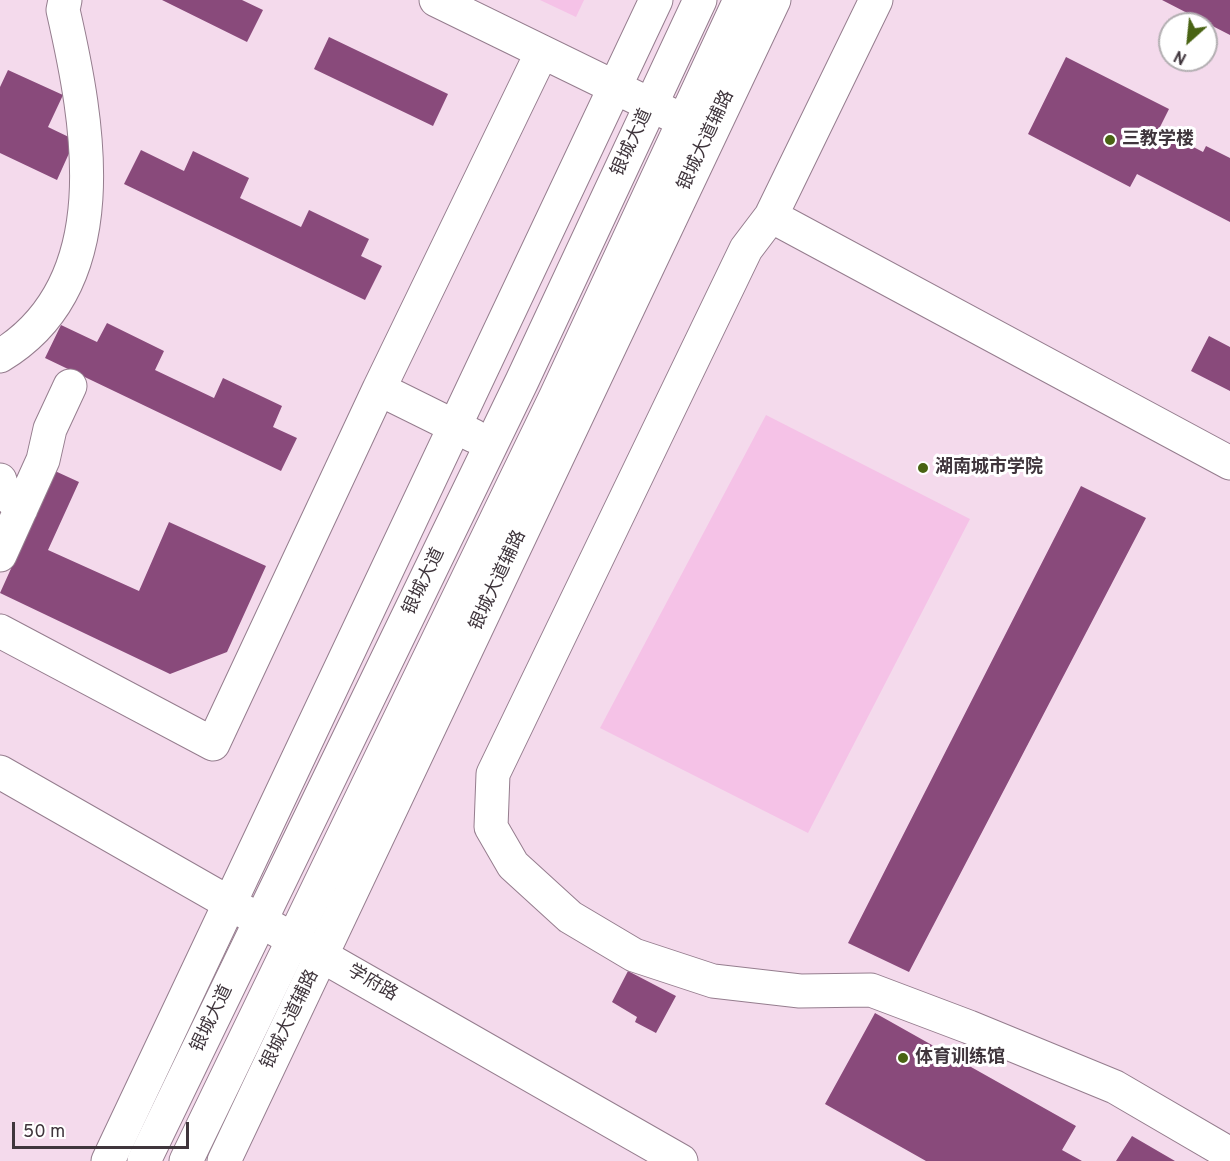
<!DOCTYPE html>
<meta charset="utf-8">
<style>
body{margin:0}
#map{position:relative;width:1230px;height:1161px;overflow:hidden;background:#f4daec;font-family:Overpass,sans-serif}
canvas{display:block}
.north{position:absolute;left:1158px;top:12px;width:60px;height:60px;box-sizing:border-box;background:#fff;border:2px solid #b2aeb1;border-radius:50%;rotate:207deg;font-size:16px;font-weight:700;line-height:24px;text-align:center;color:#3f353c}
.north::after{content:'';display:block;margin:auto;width:21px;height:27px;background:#496313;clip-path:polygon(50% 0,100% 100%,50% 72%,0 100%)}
.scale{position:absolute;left:12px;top:1122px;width:177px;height:27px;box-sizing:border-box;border:3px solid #3f353c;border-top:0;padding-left:8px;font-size:18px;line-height:21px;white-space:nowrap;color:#3f353c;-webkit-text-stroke:4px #fff;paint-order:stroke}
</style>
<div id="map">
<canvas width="1230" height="1161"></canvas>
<div class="north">N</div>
<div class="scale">50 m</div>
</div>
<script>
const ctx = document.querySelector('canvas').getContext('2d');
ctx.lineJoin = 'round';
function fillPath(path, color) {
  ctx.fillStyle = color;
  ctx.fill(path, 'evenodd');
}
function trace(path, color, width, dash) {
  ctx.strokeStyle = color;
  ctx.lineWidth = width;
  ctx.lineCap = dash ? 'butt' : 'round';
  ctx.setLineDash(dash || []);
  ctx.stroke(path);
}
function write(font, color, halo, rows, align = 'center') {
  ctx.font = font + ' Overpass,"Noto Sans SC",sans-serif';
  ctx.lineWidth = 6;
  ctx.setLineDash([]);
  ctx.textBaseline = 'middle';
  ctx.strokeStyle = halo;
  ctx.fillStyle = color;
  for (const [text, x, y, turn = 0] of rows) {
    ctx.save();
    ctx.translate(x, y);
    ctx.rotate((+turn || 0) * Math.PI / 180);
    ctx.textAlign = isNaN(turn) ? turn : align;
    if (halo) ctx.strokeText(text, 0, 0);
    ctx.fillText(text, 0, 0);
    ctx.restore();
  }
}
fillPath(new Path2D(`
 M540 0H584L576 17Z
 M766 415 970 519 808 833 600 728Z`), '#f5c2e7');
fillPath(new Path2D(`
 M162 0H242L263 10 247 42Z
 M1162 0H1230V35Z
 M329 37 448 94 433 126 314 69Z
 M1066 57 1169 109 1159 129 1203 152 1206 146 1230 158V222L1137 174 1130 187 1028 134Z
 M8 70 63 95 48 127 75 140 57 180 0 153V87Z
 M141 150 184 171 193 151 249 178 240 198 301 227 309 210 369 239 361 256 382 266 365 300 124 184Z
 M107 323 164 351 155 370 214 398 223 378 282 406 273 427 297 438 281 471 45 358 61 325 97 342Z
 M1209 336 1230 347V391L1191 371Z
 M55 471 79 482 48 550 139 591 169 522 266 566 227 652 170 674 0 593Z
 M1081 486 1146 518 909 972 848 943Z
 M628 971 676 996 656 1033 635 1022 637 1017 612 1002Z
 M875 1013 1076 1126 1062 1150 1082 1161H926L825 1104Z
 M1132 1136 1175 1161H1116Z`), '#894a7b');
const minor = new Path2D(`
 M436 0 684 121
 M876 0 771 216 746 249 493 774 491 827 513 865 570 917 634 955 713 981 800 991 871 990 969 1027 1115 1087 1230 1154
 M771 216 1230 463
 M0 356C119 284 89 124 63 10L65 0
 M474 436 379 389 542 52
 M0 480 2 489 21 509
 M0 555 43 460 50 429 70 386
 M0 631 213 744 379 389
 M0 772 681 1161
 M108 1161 656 0
 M224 1161 774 0`);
const major = new Path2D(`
 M144 1161 522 381 700 0
 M186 1161 556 396 740 0`);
trace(minor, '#957d8e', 35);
trace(major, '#957d8e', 35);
trace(minor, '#fff', 33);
trace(major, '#fff', 33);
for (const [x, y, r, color] of [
 [1110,140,6,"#496313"],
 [923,468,6,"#496313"],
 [903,1058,6,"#496313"]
]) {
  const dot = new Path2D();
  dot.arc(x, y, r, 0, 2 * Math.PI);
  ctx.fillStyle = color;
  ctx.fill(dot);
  trace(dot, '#fff', 2);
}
write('bold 18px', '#3f353c', '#fff', [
 ["三教学楼",1122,140],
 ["湖南城市学院",935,468],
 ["体育训练馆",915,1058]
], 'left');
write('18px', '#3f353c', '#fff', [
 ["银城大道辅路",707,141,-65],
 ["银城大道",633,143,-65],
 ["银城大道辅路",499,581,-65],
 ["银城大道",425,582,-64],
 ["学府路",372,984,30],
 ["银城大道",213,1019,-64],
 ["银城大道辅路",291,1020,-64]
]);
</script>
